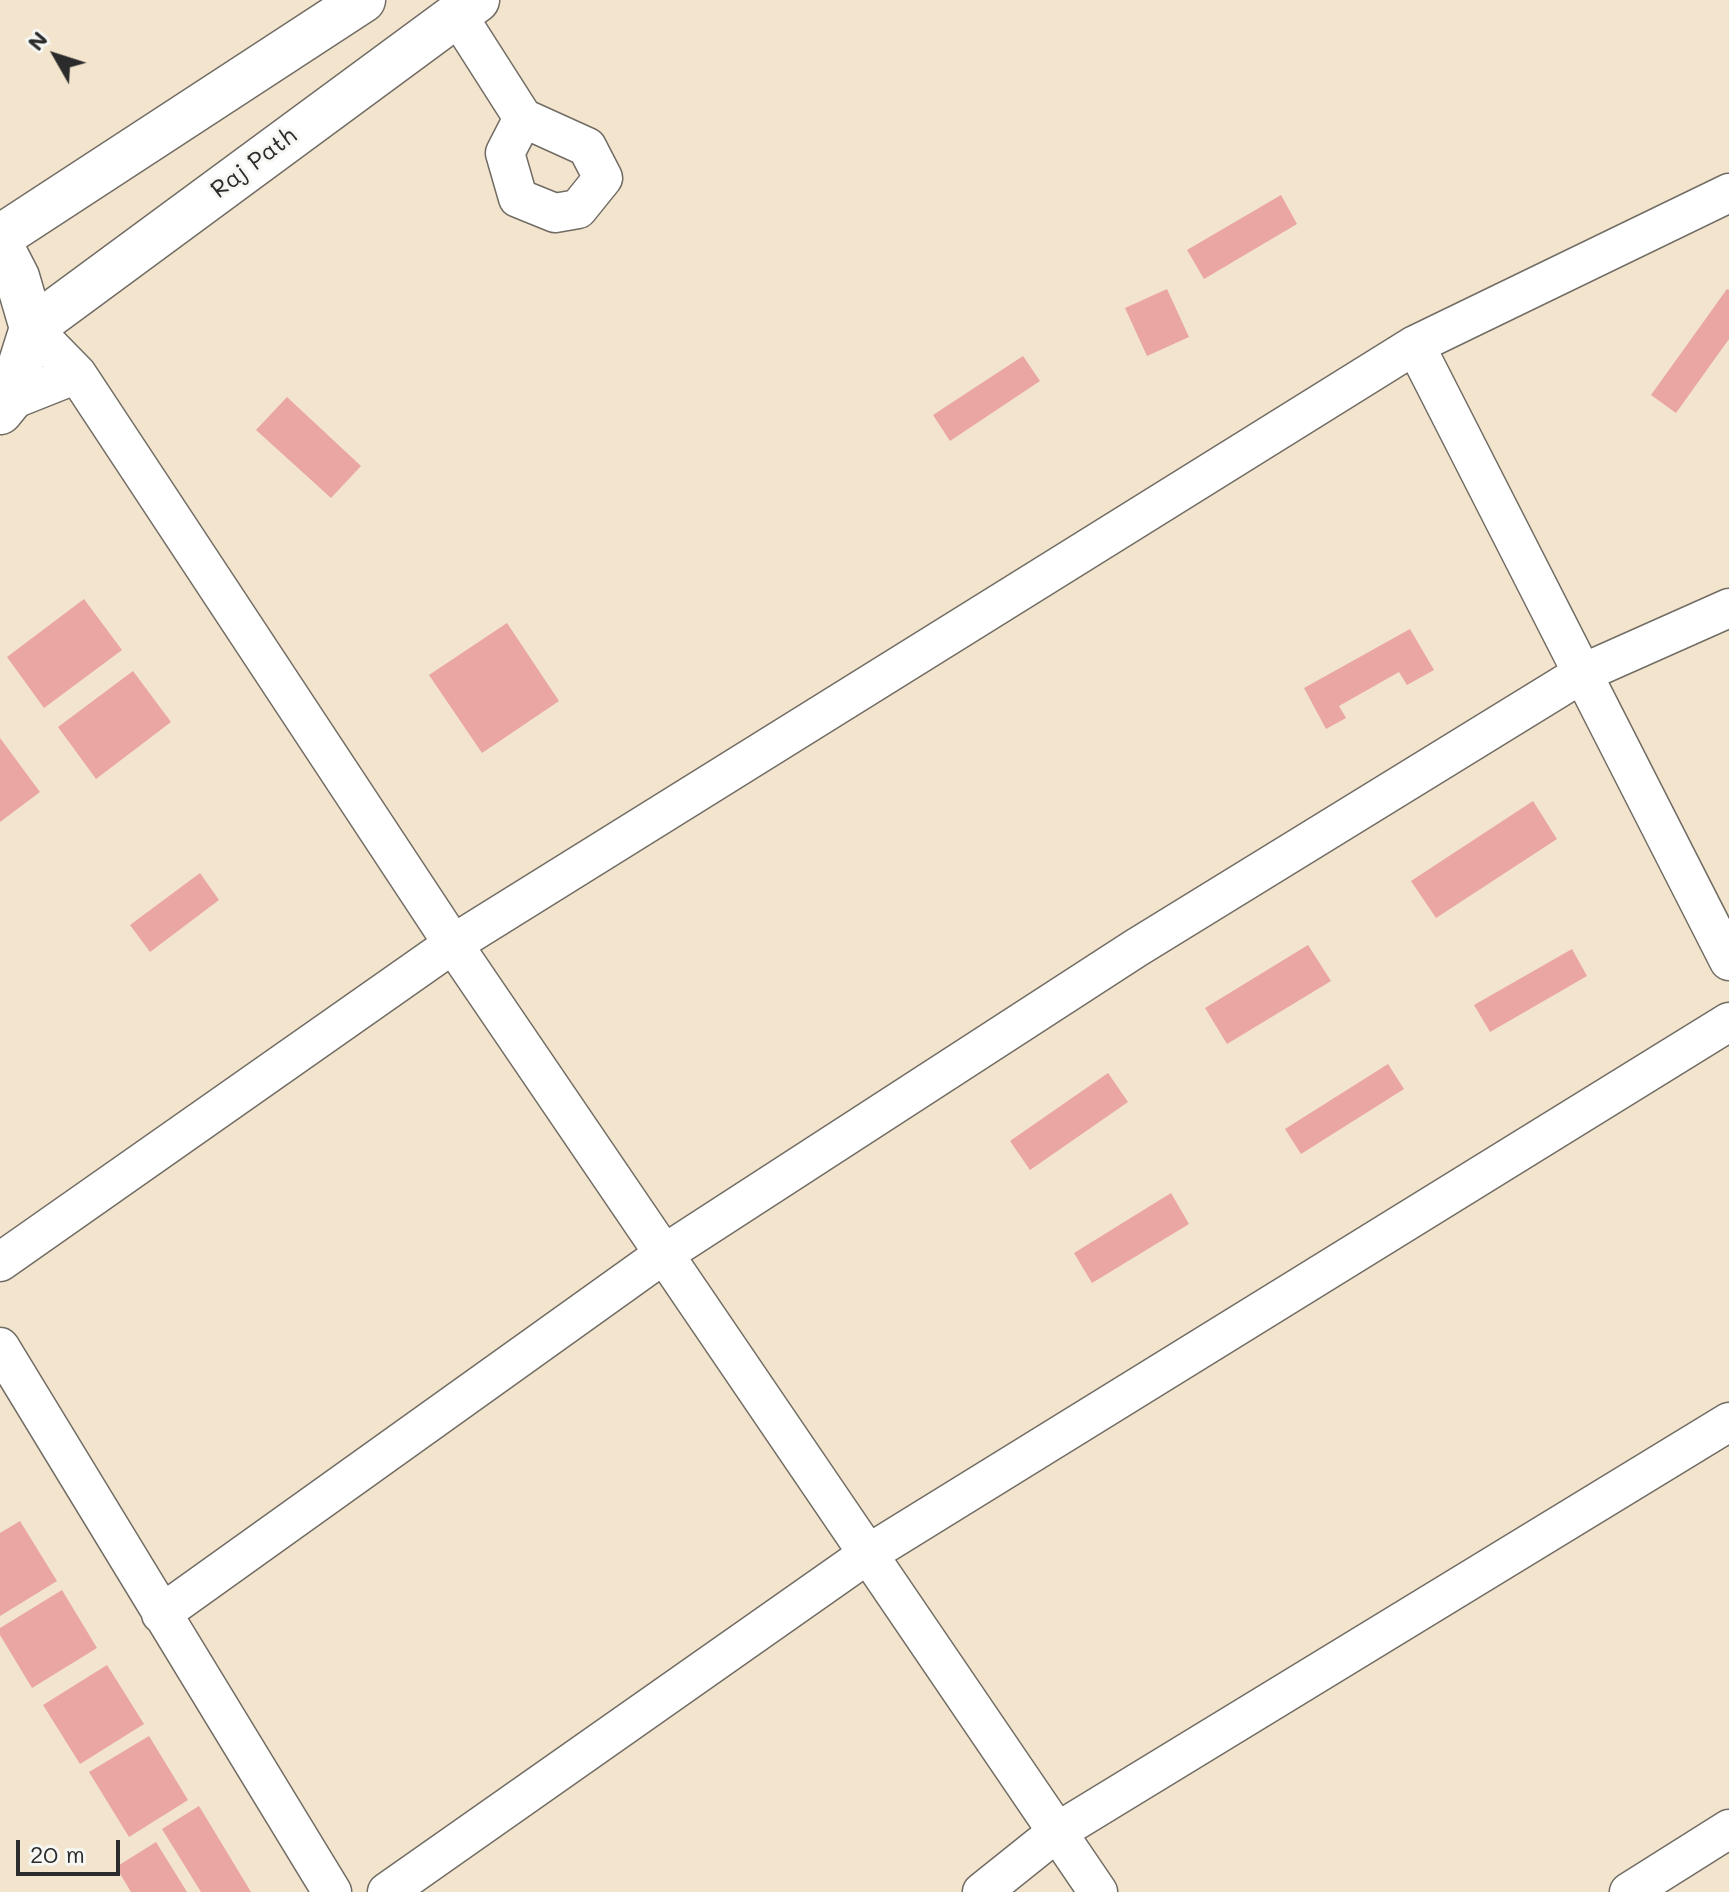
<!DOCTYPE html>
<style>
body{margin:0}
#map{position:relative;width:1729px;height:1892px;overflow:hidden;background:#f3e4cd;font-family:Mali,sans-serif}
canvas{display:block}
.north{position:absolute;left:16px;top:16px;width:80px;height:80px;-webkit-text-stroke:6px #f6f6f2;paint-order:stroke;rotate:309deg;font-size:22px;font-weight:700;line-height:32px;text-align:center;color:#2b2b2b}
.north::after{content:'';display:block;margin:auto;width:28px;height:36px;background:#2b2b2b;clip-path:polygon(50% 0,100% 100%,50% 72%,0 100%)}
.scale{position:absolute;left:16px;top:1840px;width:104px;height:36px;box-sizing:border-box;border:4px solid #2b2b2b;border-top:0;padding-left:10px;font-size:24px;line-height:28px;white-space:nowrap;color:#2b2b2b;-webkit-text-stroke:6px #f6f6f2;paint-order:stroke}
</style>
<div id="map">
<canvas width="1729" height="1892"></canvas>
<div class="north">N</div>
<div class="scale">20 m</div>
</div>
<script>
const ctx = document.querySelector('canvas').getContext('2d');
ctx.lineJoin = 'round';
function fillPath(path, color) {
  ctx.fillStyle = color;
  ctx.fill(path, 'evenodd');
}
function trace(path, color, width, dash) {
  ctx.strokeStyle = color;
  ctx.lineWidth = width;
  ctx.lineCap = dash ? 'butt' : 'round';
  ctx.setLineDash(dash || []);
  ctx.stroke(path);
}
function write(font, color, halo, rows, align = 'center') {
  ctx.font = font + ' Mali,sans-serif';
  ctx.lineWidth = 6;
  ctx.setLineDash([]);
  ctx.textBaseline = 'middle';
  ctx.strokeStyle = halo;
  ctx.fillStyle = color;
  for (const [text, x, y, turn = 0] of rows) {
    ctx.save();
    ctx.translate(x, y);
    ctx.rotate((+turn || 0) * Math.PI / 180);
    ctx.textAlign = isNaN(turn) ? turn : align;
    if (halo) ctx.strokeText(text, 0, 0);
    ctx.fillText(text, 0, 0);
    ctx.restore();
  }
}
fillPath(new Path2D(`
 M1281 195 1297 224 1204 279 1187 250Z
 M1167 289 1189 337 1147 356 1125 308Z
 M1727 289 1729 290V339L1676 413 1651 395Z
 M1023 356 1040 381 950 441 933 415Z
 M287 397 361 466 331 498 256 430Z
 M84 599 122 650 44 708 7 657Z
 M507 623 559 701 482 753 429 675Z
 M1410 629 1434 670 1407 685 1399 672 1339 706 1346 718 1326 729 1304 688Z
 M133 671 171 722 96 779 58 727Z
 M0 738 40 792 0 822Z
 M1533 801 1557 839 1436 918 1411 881Z
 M200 873 219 900 150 952 130 925Z
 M1308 945 1331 981 1227 1044 1205 1008Z
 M1572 949 1587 976 1490 1032 1474 1005Z
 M1388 1064 1404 1089 1301 1154 1285 1129Z
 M1108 1073 1128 1102 1030 1170 1010 1141Z
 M1171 1193 1189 1224 1092 1283 1074 1253Z
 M20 1521 57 1581 0 1616V1533Z
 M62 1590 97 1648 32 1688 0 1635V1628Z
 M107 1665 144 1724 80 1764 43 1705Z
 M149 1736 188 1800 129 1837 89 1772Z
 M199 1806 251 1892H201L162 1829Z
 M156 1842 187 1892H131L116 1867Z`), '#eaa6a1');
const minor = new Path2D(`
 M456 13 523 118 587 147 603 178 578 209 555 213 518 198 505 153 523 118
 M32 328 77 374 453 944 1098 1892
 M1415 345 1729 961
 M9 401 77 374
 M0 1262 453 944 1415 345 1729 193
 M0 1347 332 1892
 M161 1614 664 1254 1136 948 1583 673 1729 608
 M387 1892 868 1554 1729 1022
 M982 1892 1057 1832 1729 1422
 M1629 1892 1729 1829`);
const major = new Path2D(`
 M0 237 363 0
 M0 244 17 277 32 328 9 401 0 412
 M32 328 477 0`);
trace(minor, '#716c64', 41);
trace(major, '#716c64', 47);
trace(minor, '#fff', 38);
trace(major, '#fff', 44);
write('24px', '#2b2b2b', '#f6f6f2', [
 ["Raj Path",254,163,-37]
]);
</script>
